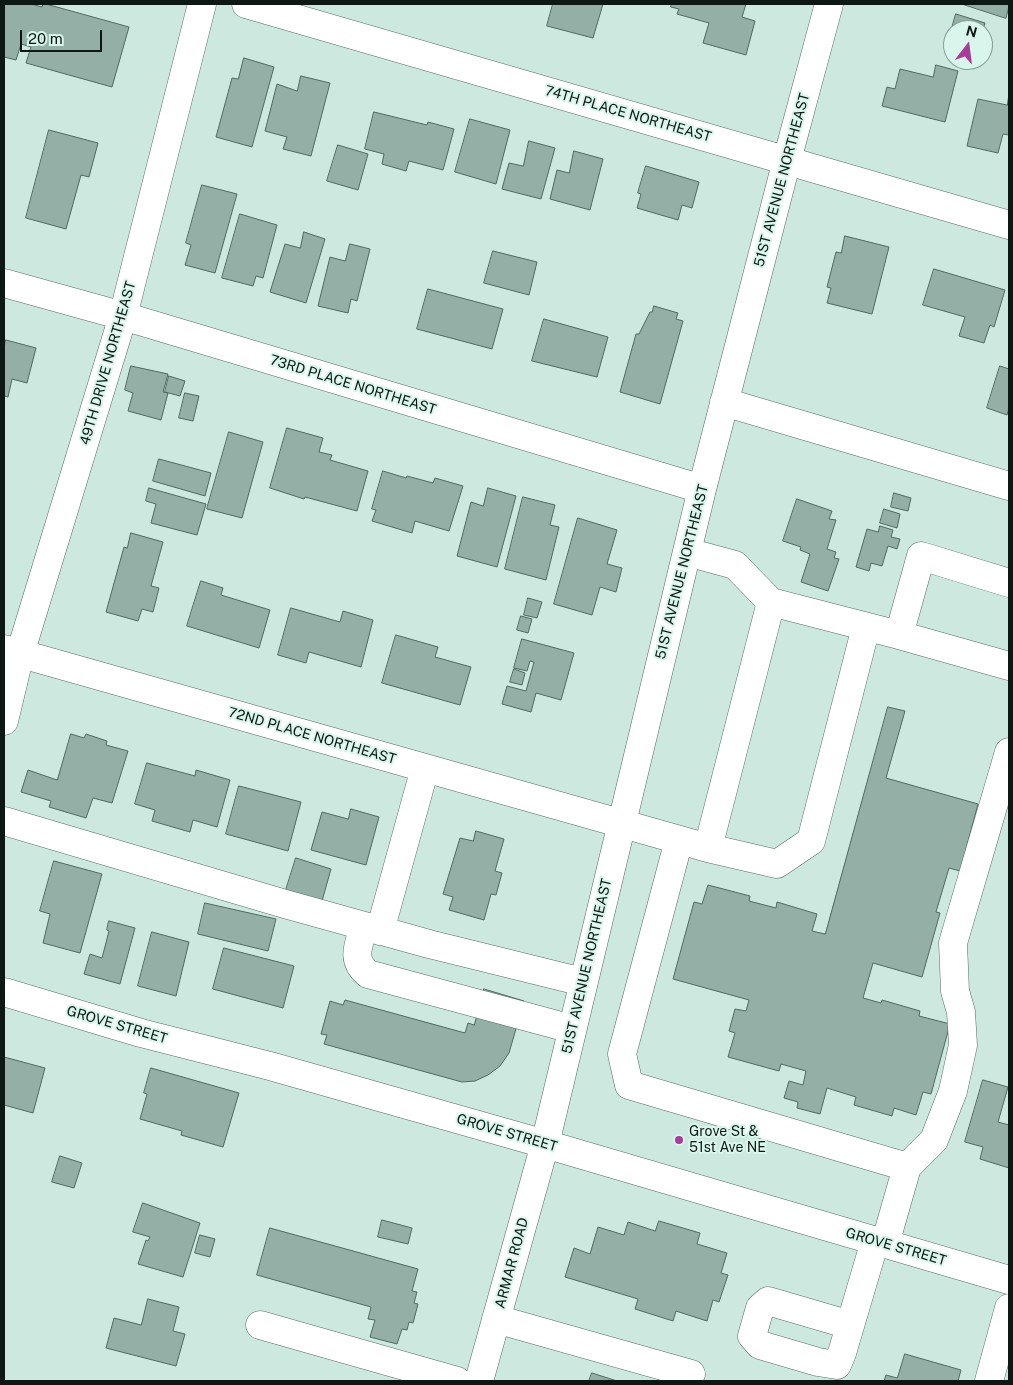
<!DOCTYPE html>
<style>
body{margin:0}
#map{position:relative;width:1013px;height:1385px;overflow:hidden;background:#cce8df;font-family:"Public Sans",sans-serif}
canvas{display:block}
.frame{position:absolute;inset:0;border:5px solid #0d1714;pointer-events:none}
.north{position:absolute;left:943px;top:20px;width:50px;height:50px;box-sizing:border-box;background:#d9f6ed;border:1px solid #879d96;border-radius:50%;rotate:15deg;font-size:14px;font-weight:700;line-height:20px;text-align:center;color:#0d1714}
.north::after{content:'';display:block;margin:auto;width:18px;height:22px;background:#a93c9a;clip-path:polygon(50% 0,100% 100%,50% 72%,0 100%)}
.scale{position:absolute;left:20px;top:30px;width:82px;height:22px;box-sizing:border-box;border:2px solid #0d1714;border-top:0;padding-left:6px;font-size:15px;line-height:18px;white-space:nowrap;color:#0d1714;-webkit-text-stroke:4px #d9f6ed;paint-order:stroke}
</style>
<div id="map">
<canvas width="1013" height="1385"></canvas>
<div class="frame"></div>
<div class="north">N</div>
<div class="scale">20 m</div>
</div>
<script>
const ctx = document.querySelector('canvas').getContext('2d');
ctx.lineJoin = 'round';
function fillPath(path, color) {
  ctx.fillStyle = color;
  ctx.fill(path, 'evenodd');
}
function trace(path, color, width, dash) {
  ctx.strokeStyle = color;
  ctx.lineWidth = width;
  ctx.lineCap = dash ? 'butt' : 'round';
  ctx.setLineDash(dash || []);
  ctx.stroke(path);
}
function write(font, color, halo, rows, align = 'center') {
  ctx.font = font + ' "Public Sans",sans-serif';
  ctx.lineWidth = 4;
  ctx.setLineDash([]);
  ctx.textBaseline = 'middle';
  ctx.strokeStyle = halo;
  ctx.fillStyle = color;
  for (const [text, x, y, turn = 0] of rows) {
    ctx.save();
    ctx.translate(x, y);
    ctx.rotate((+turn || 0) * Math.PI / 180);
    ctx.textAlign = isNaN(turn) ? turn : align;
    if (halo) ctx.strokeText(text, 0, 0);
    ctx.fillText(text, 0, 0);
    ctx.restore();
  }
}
const building = new Path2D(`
 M4 4H31L42 7 43 4H46L129 27 112 87 26 63 31 47 21 44 16 60 4 57Z
 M553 4H603L593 38 547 26Z
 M672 4H746L742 17 755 21 746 55 703 43 709 23 677 14 679 9 671 7Z
 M962 4H1009V6L1006 18Z
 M956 14 985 23 983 30H953V44L948 42Z
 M244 58 274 67 252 147 216 137 232 78 238 79Z
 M936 65 958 71 945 122 882 106 887 87 895 89 900 69 933 77Z
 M301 76 330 83 311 156 283 149 287 137 265 131 277 84 297 91Z
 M1009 94V135L1003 134 998 153 967 146 978 99 1007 105Z
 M374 112 427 125 428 122 454 129 443 170 409 161 406 171 382 164 384 154 365 149Z
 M470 119 510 130 496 184 455 172Z
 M49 130 98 143 89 177 81 175 66 229 26 218Z
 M529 141 555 148 541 199 502 189 509 163 523 166Z
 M338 145 368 154 358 190 327 181Z
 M574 151 603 159 590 210 550 199 557 170 569 173Z
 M646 166 699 182 692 208 682 205 678 220 637 208 641 194 638 193Z
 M202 185 237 194 215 273 185 265 191 245 186 243Z
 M240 214 277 225 263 278 256 276 253 286 222 278Z
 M304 232 325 239 306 303 270 292 285 244 300 248Z
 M845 236 889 247 872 314 827 303 831 288 827 287 836 252 841 253Z
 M350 244 370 249 357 301 351 299 348 313 318 306 330 257 345 261Z
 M493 251 537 262 529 295 484 283Z
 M934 269 1005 290 994 327 990 325 984 343 959 336 965 317 923 305Z
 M428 289 503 309 492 349 417 329Z
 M654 306 678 313 676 319 683 321 660 404 620 392 636 334H639L650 312H652Z
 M544 319 608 337 597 377 532 361Z
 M6 340 36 348 27 383 12 379 8 397 4 396V348Z
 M131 366 168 374 163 392 168 393 161 420 128 411 133 393 125 390Z
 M1000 366 1009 369V408L1007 415 987 408Z
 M169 376 185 381 180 396 165 392Z
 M185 393 199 396 193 421 179 418Z
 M287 428 323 438 319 452 332 455 330 460 368 471 357 511 305 497 304 499 270 488Z
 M229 432 263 442 242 518 207 509Z
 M159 459 211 473 205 496 153 481Z
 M383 471 406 478 407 476 433 483 435 478 463 486 449 531 415 521 412 533 372 521 376 510 372 509Z
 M149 488 206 504 197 535 151 523 156 504 146 501Z
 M488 488 516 496 497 567 457 556 471 502 483 506Z
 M894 493 911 498 908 511 891 507Z
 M523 497 555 505 550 525 559 527 546 580 505 569Z
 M797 499 832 511 829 519 836 520 827 549 836 552 834 558 839 559 828 591 801 582 810 554 800 550 801 547 783 541Z
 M884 509 900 514 897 528 880 523Z
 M578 518 617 530 607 564 622 568 616 592 600 587 592 615 554 604Z
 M880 526 893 530 891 537 900 539 897 549 888 546 882 566 871 563 869 571 856 567 867 529 878 532Z
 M131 533 163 542 151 586 159 588 153 612 142 609 138 621 106 612 124 547 127 548Z
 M201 581 223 588 221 595 270 610 259 648 187 626Z
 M528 598 542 602 537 618 524 615Z
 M291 608 340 622 343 611 373 620 361 667 309 652 306 663 278 655Z
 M521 616 532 619 528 633 517 630Z
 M396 635 438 647 435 657 471 667 460 705 382 683Z
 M522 639 574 653 561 700 536 693 531 712 502 704 507 686 526 691 534 662 530 661 527 671 514 668Z
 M514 669 525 673 522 685 510 682Z
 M888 707 905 711 886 778 978 804 960 871 949 868 936 912 940 913 922 977 873 963 863 998 881 1003 882 1000 920 1011 919 1016 950 1024 931 1094 923 1092 916 1115 894 1108 892 1116 854 1105 856 1097 827 1088 820 1114 797 1108 798 1102 784 1098 789 1081 803 1085 806 1071 781 1064 779 1071 728 1057 735 1033 729 1031 735 1009 746 1011 749 1000 673 979 694 902 702 904 708 885 750 896 749 901 776 908 777 902 817 914 812 931 825 934Z
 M71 734 84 738 86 734 107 741 106 745 128 751 112 803 93 798 86 818 49 807 51 801 21 792 28 770 57 780Z
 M147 763 195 776 196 770 230 780 217 827 193 820 190 832 152 821 155 810 135 804Z
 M239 786 301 802 288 851 226 834Z
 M351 809 379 817 366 865 311 850 322 812 348 819Z
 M476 831 504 839 495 871 502 873 496 895 491 894 484 920 449 910 453 897 443 894 460 838 473 841Z
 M296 858 331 869 322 901 286 890Z
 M54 861 102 874 80 953 43 943 50 914 40 911Z
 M205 903 276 919 268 951 198 934Z
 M109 921 135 928 120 984 84 974 90 954 102 958 109 931 107 930Z
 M152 932 189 942 176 996 138 986Z
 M224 948 294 966 283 1008 213 989Z
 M484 989 524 1001 509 1053 500 1066 488 1075 475 1081 462 1082 324 1044 327 1035 321 1034 330 1001 343 1005 345 1000 465 1033 468 1023 474 1025Z
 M4 1057 45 1068 33 1113 4 1105Z
 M151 1068 239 1093 223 1147 181 1135 182 1131 140 1119 147 1094 144 1093Z
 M983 1080 1008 1087 998 1122 1009 1125V1168L980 1159 983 1147 965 1142Z
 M60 1156 82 1163 74 1188 52 1182Z
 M143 1203 200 1223 183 1277 138 1264 146 1240 148 1241 150 1237 133 1232Z
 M382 1220 412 1228 408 1244 378 1237Z
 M659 1221 700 1233 697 1244 727 1253 721 1273 728 1275 719 1302 713 1300 707 1321 676 1311 673 1321 635 1309 638 1299 565 1277 574 1248 590 1254 598 1227 624 1235 628 1222 655 1231Z
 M270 1228 418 1269 412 1291 417 1292 414 1303 418 1304 413 1323 409 1322 407 1330 402 1329 397 1344 370 1337 375 1320 368 1319 371 1307 257 1275Z
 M200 1235 215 1239 210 1257 195 1253Z
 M148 1299 179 1307 173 1331 185 1334 176 1366 106 1348 114 1318 141 1325Z
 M905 1354 961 1370 958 1381H884L886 1375 897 1378Z
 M592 1373 617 1381H589Z`);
fillPath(building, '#94afa6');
trace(building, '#506962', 1);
const minor = new Path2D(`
 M246 4 1009 225
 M4 283 123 316 702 489
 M724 402 1009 486
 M687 552 735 565 771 602
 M899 635 1009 666
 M4 649 708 848 771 602 899 635 921 556 1009 583
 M4 721 20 654 123 316 202 4
 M4 821 285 904 429 944 583 982
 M679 840 622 1054 629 1085 907 1167 885 1244
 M708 848 777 864 811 841 866 627
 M364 926C359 945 350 959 368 974L572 1029
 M380 931 425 768
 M4 992 141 1033 270 1066 545 1144 1009 1280
 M907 1167 934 1140 953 1091 963 1045 961 1012 955 991 953 943 1009 752
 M496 1319 691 1374
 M260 1325 457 1381
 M850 1325 768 1301 760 1308 752 1336 760 1345 818 1362 837 1365 842 1353 875 1241
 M479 1381 545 1144 702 489 787 160 829 4
 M989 1381 1009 1308`);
trace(minor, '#556e67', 29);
trace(minor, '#fff', 28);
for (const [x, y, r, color] of [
 [679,1140,5,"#a93c9a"]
]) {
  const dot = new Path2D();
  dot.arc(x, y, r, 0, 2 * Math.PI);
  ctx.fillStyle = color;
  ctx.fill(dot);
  trace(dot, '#d9f6ed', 2);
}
write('14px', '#0d1714', '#d9f6ed', [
 ["74TH PLACE NORTHEAST",628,114,16],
 ["51ST AVENUE NORTHEAST",782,180,-75],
 ["49TH DRIVE NORTHEAST",108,363,-74],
 ["73RD PLACE NORTHEAST",353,385,17],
 ["51ST AVENUE NORTHEAST",682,572,-76],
 ["72ND PLACE NORTHEAST",312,736,16],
 ["51ST AVENUE NORTHEAST",587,966,-77],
 ["GROVE STREET",117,1025,16],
 ["GROVE STREET",507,1133,16],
 ["GROVE STREET",896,1247,16],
 ["ARMAR ROAD",512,1263,-75]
]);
write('14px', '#0d1714', '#d9f6ed', [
 ["Grove St &",689,1132],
 ["51st Ave NE",689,1148]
], 'left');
</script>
